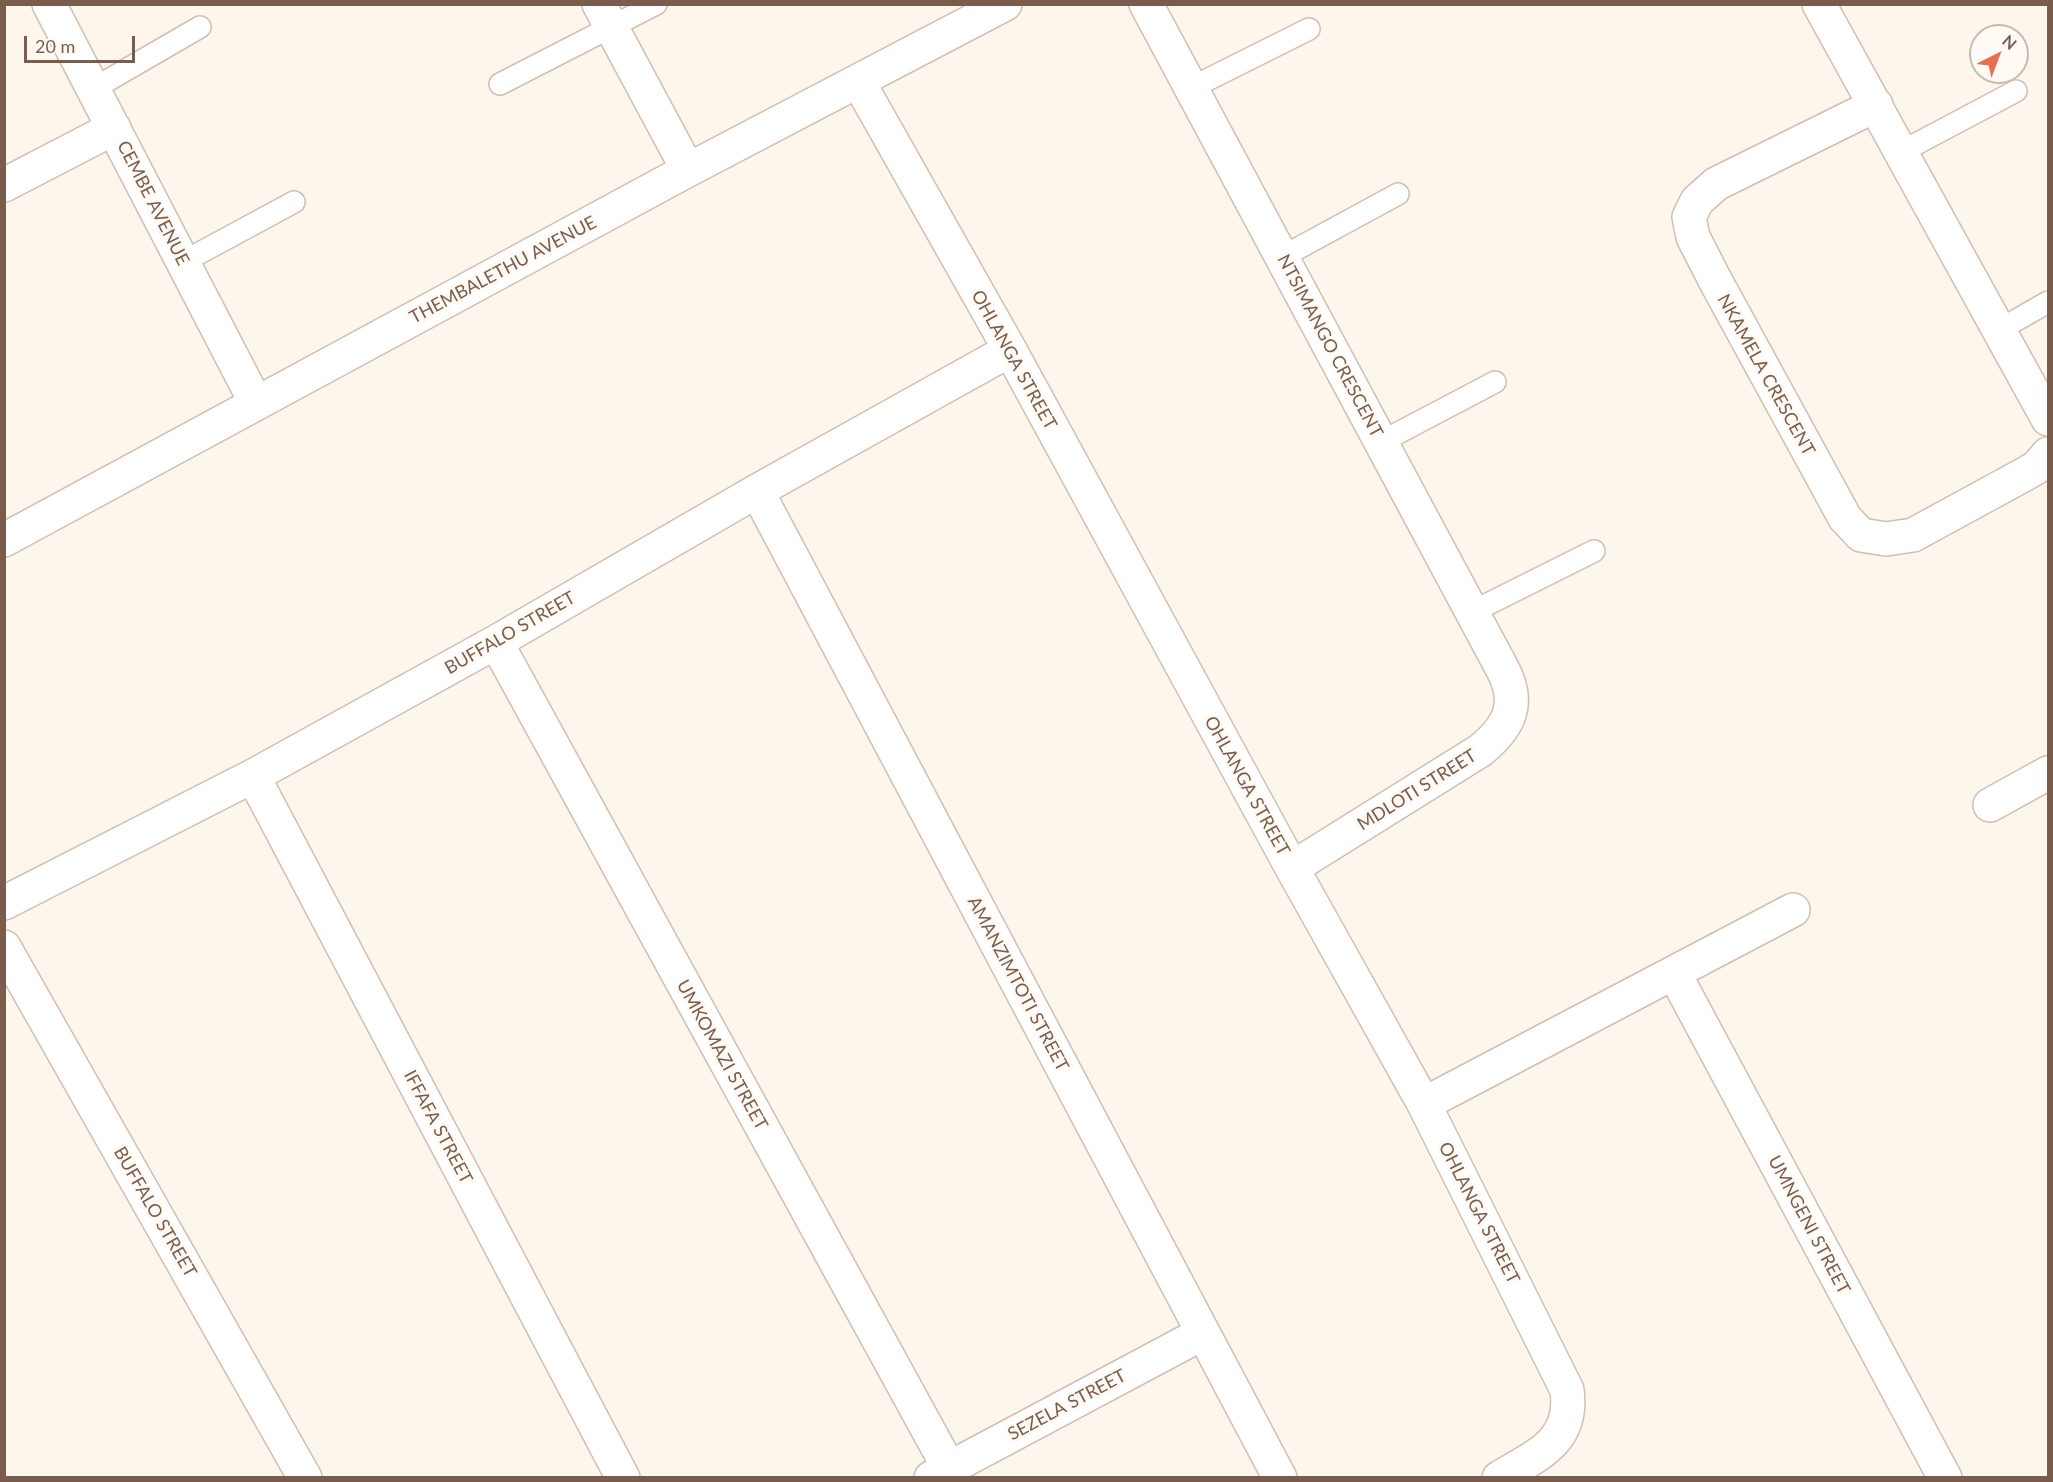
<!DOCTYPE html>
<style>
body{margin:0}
#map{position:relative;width:2053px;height:1482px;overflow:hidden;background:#fdf6ec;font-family:Lato,sans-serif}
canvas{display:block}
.frame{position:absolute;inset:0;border:6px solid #7a5c4d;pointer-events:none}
.north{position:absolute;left:1969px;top:24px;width:60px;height:60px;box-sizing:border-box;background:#fffaf3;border:2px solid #cabbb1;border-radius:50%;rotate:42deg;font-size:16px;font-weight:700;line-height:24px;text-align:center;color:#7a5c4d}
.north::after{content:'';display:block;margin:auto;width:21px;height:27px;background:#e76f51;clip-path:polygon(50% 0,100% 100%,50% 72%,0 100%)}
.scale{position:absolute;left:24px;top:36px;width:111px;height:27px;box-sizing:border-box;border:3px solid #7a5c4d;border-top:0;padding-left:8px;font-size:18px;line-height:21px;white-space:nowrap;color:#7a5c4d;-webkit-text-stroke:4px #fffaf3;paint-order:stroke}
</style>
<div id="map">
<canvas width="2053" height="1482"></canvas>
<div class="frame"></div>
<div class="north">N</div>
<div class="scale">20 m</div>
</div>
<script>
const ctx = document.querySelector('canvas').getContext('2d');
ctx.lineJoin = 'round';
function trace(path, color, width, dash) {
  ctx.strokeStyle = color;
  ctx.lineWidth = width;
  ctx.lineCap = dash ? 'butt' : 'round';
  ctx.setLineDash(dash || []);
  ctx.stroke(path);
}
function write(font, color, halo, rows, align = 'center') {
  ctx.font = font + ' Lato,sans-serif';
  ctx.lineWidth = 6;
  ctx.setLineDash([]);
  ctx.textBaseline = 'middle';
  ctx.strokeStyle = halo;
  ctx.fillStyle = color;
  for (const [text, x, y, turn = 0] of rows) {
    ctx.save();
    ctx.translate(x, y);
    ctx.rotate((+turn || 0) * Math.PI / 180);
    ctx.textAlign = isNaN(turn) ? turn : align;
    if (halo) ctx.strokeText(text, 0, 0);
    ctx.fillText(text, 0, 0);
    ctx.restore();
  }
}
const service = new Path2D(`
 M500 84 656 4
 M1191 88 1309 29
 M93 89 200 27
 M1901 152 2016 91
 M1282 257 1398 194
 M183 262 294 202
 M1999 330 2048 302
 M1381 442 1495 382
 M1472 612 1594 551`);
const minor = new Path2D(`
 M49 4 256 403
 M599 4 688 170
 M1146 4 1502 668C1521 703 1510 726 1481 750L1292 868
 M1819 4 2048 419
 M858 81 1010 350 1292 868 1424 1104 1567 1390C1574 1442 1537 1455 1499 1478
 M1876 105 1716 184 1697 201 1689 217 1693 237 1715 280 1845 518 1861 535 1886 539 1913 535 2025 474 2037 467 2048 454
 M4 185 114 128
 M757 491 1280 1478
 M4 540 688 170 1005 4
 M496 642 949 1468
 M253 776 623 1478
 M1990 805 2048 773
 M4 903 253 776 496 642 757 491 1010 350
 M4 947 305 1478
 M1674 973 1945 1478
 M1424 1104 1793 910
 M931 1478 1203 1333`);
trace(service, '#d1beb0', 24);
trace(minor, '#d1beb0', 36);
trace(service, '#fff', 21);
trace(minor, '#fff', 33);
write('18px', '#7a5c4d', '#fffaf3', [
 ["CEMBE AVENUE",153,203,63],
 ["THEMBALETHU AVENUE",503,270,-28],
 ["NTSIMANGO CRESCENT",1330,346,62],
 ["OHLANGA STREET",1014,360,61],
 ["NKAMELA CRESCENT",1766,375,61],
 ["BUFFALO STREET",510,633,-30],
 ["OHLANGA STREET",1247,786,61],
 ["MDLOTI STREET",1417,790,-32],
 ["AMANZIMTOTI STREET",1018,984,62],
 ["UMKOMAZI STREET",722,1055,61],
 ["IFFAFA STREET",438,1127,62],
 ["BUFFALO STREET",155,1212,60],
 ["OHLANGA STREET",1479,1213,63],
 ["UMNGENI STREET",1809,1225,62],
 ["SEZELA STREET",1067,1405,-28]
]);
</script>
